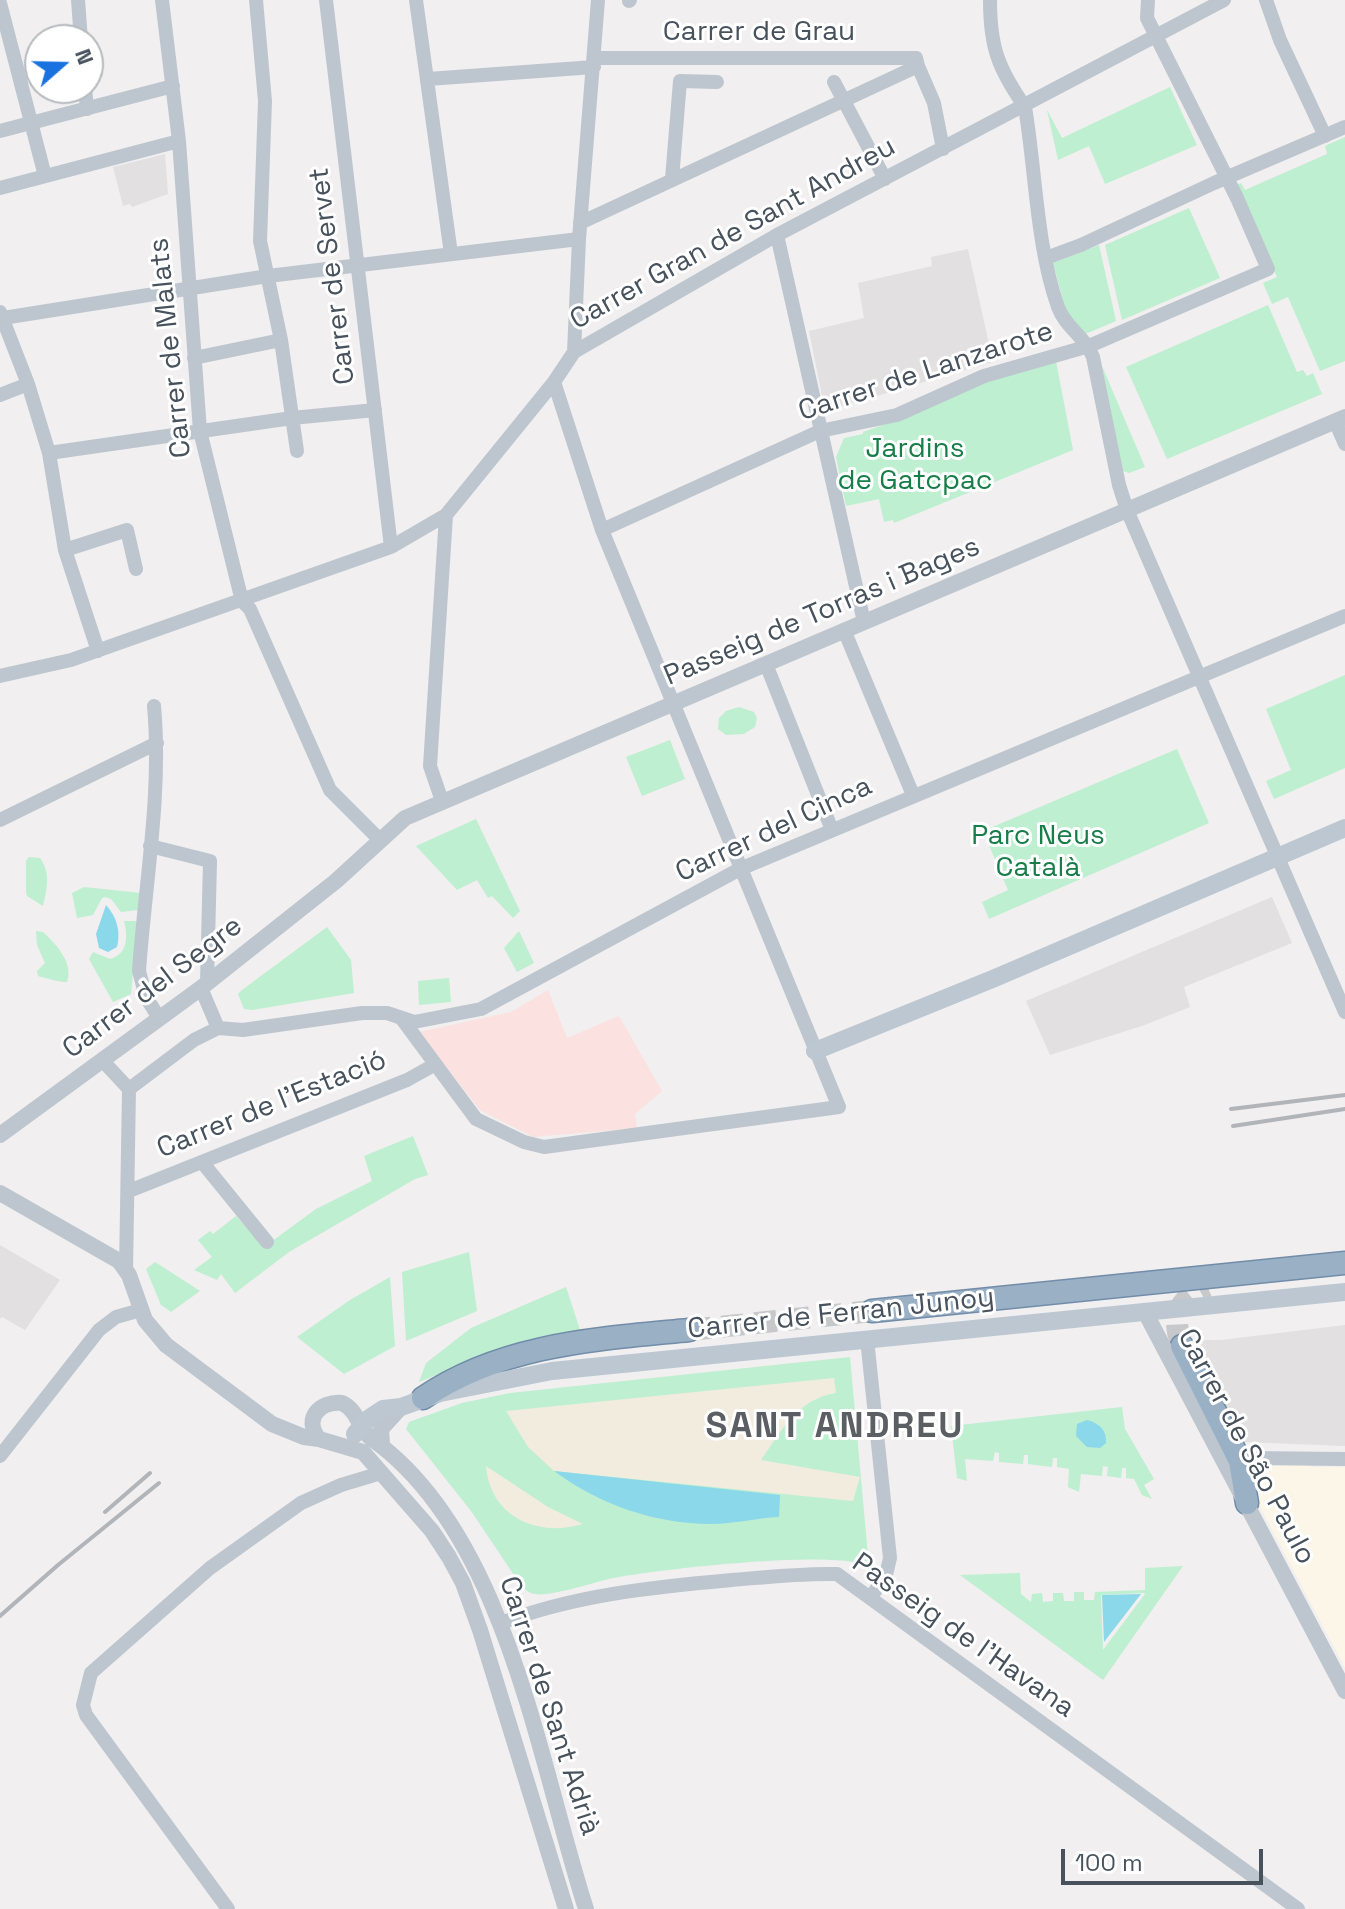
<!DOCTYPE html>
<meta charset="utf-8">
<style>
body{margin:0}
#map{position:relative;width:1345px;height:1909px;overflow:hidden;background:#f1efef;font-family:"Space Grotesk",sans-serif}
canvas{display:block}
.north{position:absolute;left:24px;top:24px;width:80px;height:80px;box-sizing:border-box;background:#fff;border:2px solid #b5babe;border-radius:50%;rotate:70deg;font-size:22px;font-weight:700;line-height:32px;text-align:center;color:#47525c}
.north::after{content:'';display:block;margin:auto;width:28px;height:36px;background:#1a72e0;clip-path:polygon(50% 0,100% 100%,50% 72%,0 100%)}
.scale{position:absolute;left:1061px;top:1849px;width:202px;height:36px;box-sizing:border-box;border:4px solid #47525c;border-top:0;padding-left:10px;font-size:24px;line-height:28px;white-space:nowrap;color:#47525c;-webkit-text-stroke:6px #fff;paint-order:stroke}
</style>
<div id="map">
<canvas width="1345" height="1909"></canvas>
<div class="north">N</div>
<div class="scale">100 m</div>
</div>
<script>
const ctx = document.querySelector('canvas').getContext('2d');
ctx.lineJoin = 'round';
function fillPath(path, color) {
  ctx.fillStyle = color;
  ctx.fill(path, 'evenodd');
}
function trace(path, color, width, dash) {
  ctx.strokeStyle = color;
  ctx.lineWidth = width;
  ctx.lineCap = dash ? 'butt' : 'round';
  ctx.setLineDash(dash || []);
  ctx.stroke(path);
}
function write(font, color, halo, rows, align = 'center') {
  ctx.font = font + ' "Space Grotesk",sans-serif';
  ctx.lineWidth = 6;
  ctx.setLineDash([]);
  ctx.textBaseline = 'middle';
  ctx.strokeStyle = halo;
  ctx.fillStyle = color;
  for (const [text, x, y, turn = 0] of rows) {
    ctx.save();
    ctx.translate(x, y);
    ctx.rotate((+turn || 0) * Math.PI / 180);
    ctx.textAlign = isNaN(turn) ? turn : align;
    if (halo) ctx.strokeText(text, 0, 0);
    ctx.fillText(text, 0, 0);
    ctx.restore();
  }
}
fillPath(new Path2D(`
 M1303 1462 1312 1467H1345V1668L1259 1505 1251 1469 1252 1464Z`), '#fcf6e8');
fillPath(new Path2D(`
 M165 154 168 194 132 207 130 204 123 206 113 167Z
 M968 249 993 362 825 411 809 331 864 318 858 283 932 266 931 257Z
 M1272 897 1292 943 1184 987 1190 1007 1142 1026 1050 1055 1026 1001Z
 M0 1245 60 1280 25 1330 2 1317 0 1319Z
 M1345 1325V1446L1244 1442 1192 1340H1221Z`), '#e2e0e1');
fillPath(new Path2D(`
 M548 990 567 1038 619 1016 662 1091 635 1114 637 1128 533 1137 480 1110 419 1032 511 1012Z`), '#fbe1df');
fillPath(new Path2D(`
 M1170 87 1197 145 1105 184 1089 146 1058 160 1047 110 1062 138Z
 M1345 137V361L1320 371 1288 297 1272 304 1263 283 1277 277 1236 185 1241 183 1245 190 1327 154 1325 146Z
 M1189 208 1220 278 1122 320 1105 245Z
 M1099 245 1116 321 1083 335 1067 315 1053 263Z
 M1268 305 1297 372 1303 370 1307 376 1313 373 1322 394 1167 459 1126 367Z
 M1056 361 1073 450 894 523 893 520 884 522 879 499 846 506 836 457 844 438 863 434V432L922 411 984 376Z
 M1102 366 1145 467 1129 473 1123 471Z
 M1345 675V768L1274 799 1266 781 1291 770 1266 709Z
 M739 707 754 712 757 718 755 727 744 734 726 735 718 729 719 718 726 711Z
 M670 740 685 779 642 796 626 757Z
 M1177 749 1209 823 989 919 982 902 1008 890 983 831Z
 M476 819 520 911 513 918 492 896 488 898 477 880 457 890 416 846Z
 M29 857 40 858C51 873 47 889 43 906L27 896 26 892V861Z
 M84 887 141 893 138 910 121 912 112 900 106 897 102 898 93 915 77 918 72 893Z
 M124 921H138L131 994 113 1002 89 959 93 952 110 959C128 954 128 937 124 921Z
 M327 927 351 960 354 993 252 1010 244 1009 238 994 242 990Z
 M36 931 43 932C56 944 74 963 67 982 63 983 41 977 38 976L37 971 45 963 37 945Z
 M519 931 534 963 517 972 504 948Z
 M449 978 451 1002 419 1005 418 981Z
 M413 1136 428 1175 415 1179 289 1252 235 1293 221 1274 217 1280 194 1270 212 1257 198 1240 210 1231 213 1234 236 1216 264 1247 316 1209 372 1181 364 1156Z
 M469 1252 477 1311 406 1341 402 1272Z
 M155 1262 200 1291 171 1312 161 1305 146 1269Z
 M390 1277 395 1346 344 1374 297 1337 350 1300Z
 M566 1287 581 1333 474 1360 419 1382 426 1363 471 1328Z
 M850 1357 869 1567C841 1548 653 1570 613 1578 595 1582 550 1597 535 1594 528 1593 524 1589 520 1584L471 1511 406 1429 409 1422 462 1403 510 1393Z
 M1122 1407 1125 1429 1154 1479 1144 1485 1152 1499 1142 1495 1134 1479 1126 1478V1468H1122L1121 1478 1107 1476 1108 1467 1103 1466 1102 1476 1081 1474 1079 1492 1068 1487 1069 1469 1057 1467V1458H1053L1052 1467 1028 1464V1455H1024L1023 1464 999 1462V1453L995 1452 993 1461 965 1459 967 1481 957 1478 951 1426Z
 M1183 1566 1103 1680 960 1575 1020 1573 1021 1594 1031 1602 1032 1594 1042 1593 1043 1602 1053 1601V1593H1063L1064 1601H1074V1592H1084V1600H1094L1095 1592 1145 1590V1568ZM1144 1593 1145 1594 1103 1650 1101 1595Z`), '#bdefd0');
fillPath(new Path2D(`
 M834 1378 836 1393C796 1400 783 1429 761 1460L860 1477 853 1501 554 1471 528 1447 506 1411Z
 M486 1466 548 1507 583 1524C536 1538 490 1516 486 1466Z`), '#f2ecdf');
fillPath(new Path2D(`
 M106 905C117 917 121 932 117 947L108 952 99 948 96 934Z
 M1087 1420C1099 1423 1107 1430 1106 1443L1100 1448 1087 1447 1076 1436 1077 1424Z
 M554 1471 780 1495 779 1517C756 1518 734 1524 711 1524 654 1524 599 1504 554 1471Z
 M1141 1594 1104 1642 1102 1595Z`), '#8bd8eb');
trace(new Path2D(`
 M689 1330 872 1311
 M1182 1346C1171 1316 1178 1299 1207 1286`), '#c6c8ca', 22, [22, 11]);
const trunk = new Path2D(`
 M872 1311 1345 1263
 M1182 1346 1240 1461 1247 1503
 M423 1398C502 1344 597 1339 689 1330`);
trace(trunk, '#728da9', 25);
trace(new Path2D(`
 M78 0 81 40
 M162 0 179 141 200 431 242 601 250 609 330 790 379 839
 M256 0 265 101 260 241 281 340 297 451
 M326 0 391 547
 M416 0 451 254
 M990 0C990 47 998 68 1025 107 1036 173 1036 244 1058 307 1065 327 1086 338 1093 357L1119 485 1127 510 1345 1012
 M1266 0 1280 40 1325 136
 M629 1 630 0
 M0 3 45 176
 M918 66 934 103 943 149
 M428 79 594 67
 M834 82 885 179
 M85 88 87 109
 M0 131 173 86
 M672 179 680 81 717 82
 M0 188 179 141
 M580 223 918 66 916 58H594
 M777 235 864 622
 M1046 258 1081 245 1214 183 1345 127
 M0 312 28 384 49 453 65 550 98 651
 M3 318 268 276 579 239
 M574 352 579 239 598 0
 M194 358 281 340
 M0 395 28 384
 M1335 421 1345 444
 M49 453 292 418 375 410
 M602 530 820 431 897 415 984 376 1089 346 1268 269 1237 198 1147 18 1148 0
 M65 550 127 530 136 569
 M844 630 913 795
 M766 664 832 830
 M0 676 71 660 391 547 446 515 554 382 574 352 777 235 1224 0
 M154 706C162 794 145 883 139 971L146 997 159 1018
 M442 801 430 766 446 515
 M0 820 157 743
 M150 846 210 861 207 983
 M201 988 218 1028
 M402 1019 476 1119 524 1142 544 1147 839 1107 602 530 554 382
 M218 1028 243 1030 362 1013H387L414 1022 481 1009 740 869 1345 616
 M102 1060 129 1089
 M129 1089 194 1040 218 1028
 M202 1162 267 1242
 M129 1191 407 1080 434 1065
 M126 1270 129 1089
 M867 1339 890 1558 886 1575 871 1597
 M0 1456 99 1330 116 1317 141 1310
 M1235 1464 1247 1458 1345 1459
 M501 1623C575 1595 653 1587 732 1580 767 1577 801 1573 837 1574L1298 1909
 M228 1909 86 1715 83 1705 91 1673 210 1568 301 1503 341 1485 381 1473`), '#bdc6ce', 14);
trace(new Path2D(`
 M0 1135 201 988 336 881 405 818 1345 417
 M0 1193 119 1261 129 1275 145 1320 166 1345 272 1424 304 1437 319 1439
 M1145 1312 1345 1691
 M382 1444 381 1429 401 1407
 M566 1909 480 1630 463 1583 449 1557 432 1531 363 1452 319 1439C303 1419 319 1401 342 1403 359 1411 358 1429 372 1439 506 1534 538 1760 586 1909`), '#bdc6ce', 16);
trace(new Path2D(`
 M815 1051 995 978 1345 828
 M355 1434 368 1419 383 1409 401 1407 440 1393 552 1371 1345 1292`), '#bcc7d2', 18);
trace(trunk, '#9ab0c5', 22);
trace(new Path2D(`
 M1231 1109 1345 1095
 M1233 1126 1345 1109
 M105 1512 150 1473
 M0 1616 58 1565 159 1483`), '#b1b4b9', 4);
write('28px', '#47525c', '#fff', [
 ["Carrer de Grau",759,32],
 ["Carrer Gran de Sant Andreu",733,234,-29],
 ["Carrer de Servet",333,276,-97],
 ["Carrer de Malats",171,348,-96],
 ["Carrer de Lanzarote",926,372,-18],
 ["Passeig de Torras i Bages",822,612,-23],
 ["Carrer del Cinca",774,830,-25],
 ["Carrer del Segre",153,988,-37],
 ["Carrer de l'Estació",272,1105,-22],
 ["Carrer de Ferran Junoy",841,1314,-6],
 ["Carrer de São Paulo",1246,1447,62],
 ["Passeig de l'Havana",963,1636,35],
 ["Carrer de Sant Adrià",549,1706,72]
]);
write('28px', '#177d49', '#fff', [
 ["Jardins",915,449],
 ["de Gatcpac",915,481],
 ["Parc Neus",1038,836],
 ["Català",1038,868]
]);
ctx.letterSpacing = '2px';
write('bold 36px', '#5b5f64', '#fff', [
 ["SANT ANDREU",835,1427]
]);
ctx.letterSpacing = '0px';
</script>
